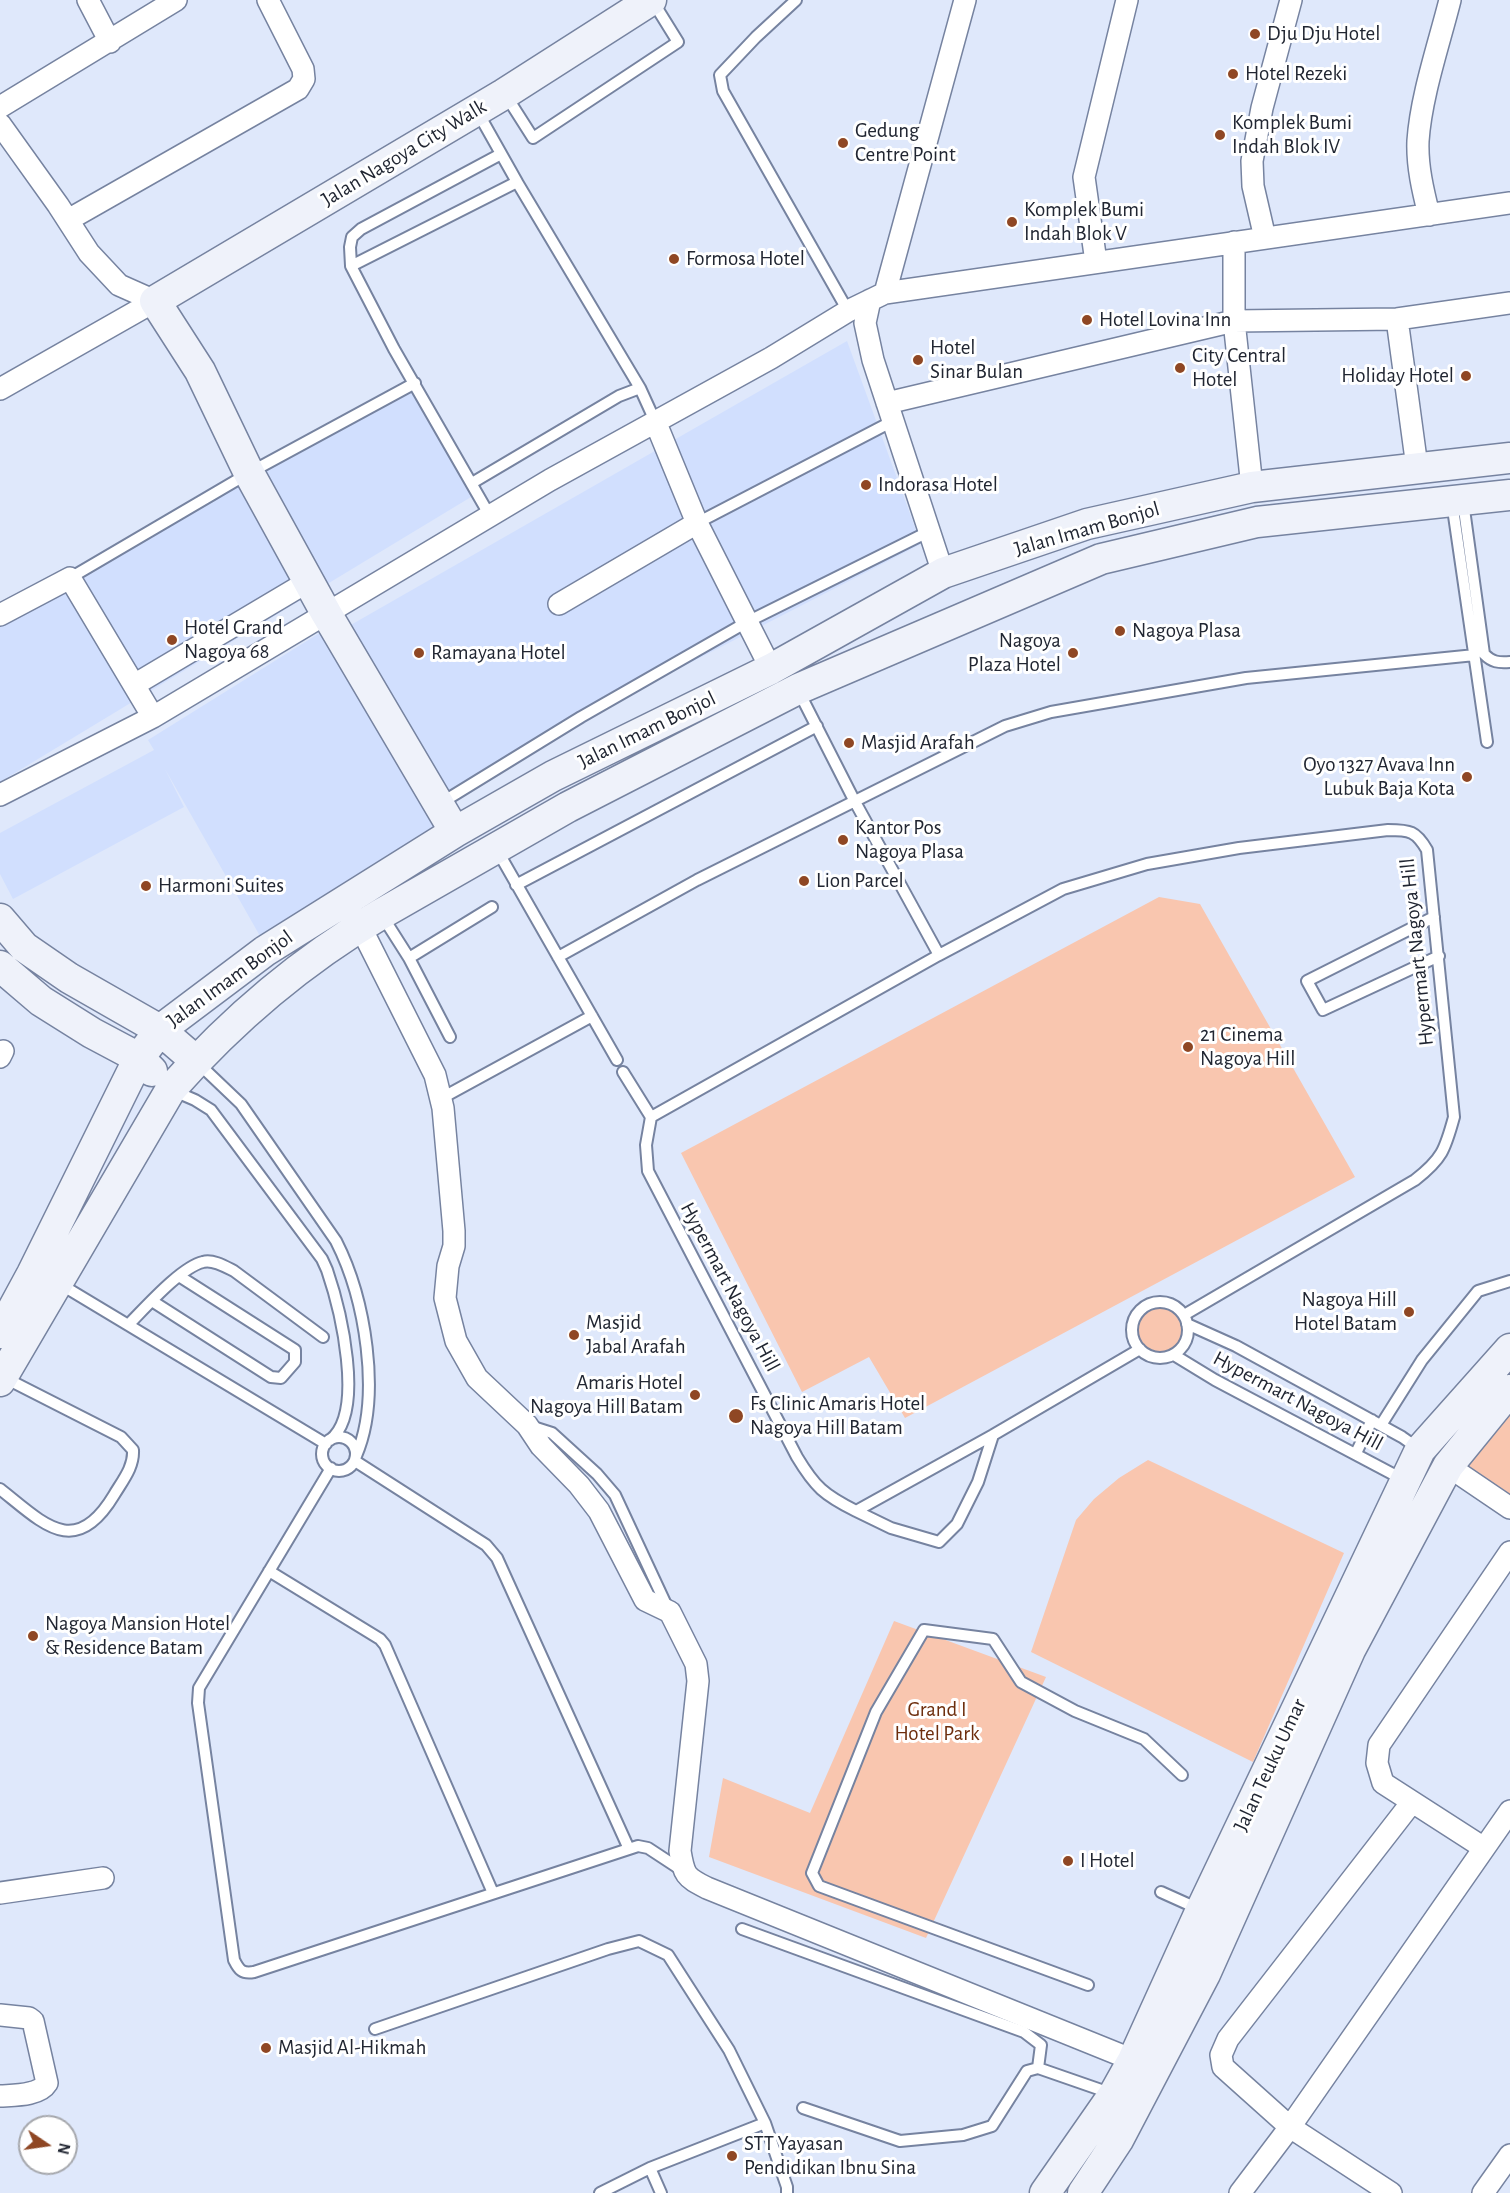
<!DOCTYPE html>
<style>
body{margin:0}
#map{position:relative;width:1510px;height:2193px;overflow:hidden;background:#dfe8fb;font-family:"Alegreya Sans",sans-serif}
canvas{display:block}
.north{position:absolute;left:18px;top:2115px;width:60px;height:60px;box-sizing:border-box;background:#fff;border:2px solid #a6a8ad;border-radius:50%;rotate:103deg;font-size:16px;font-weight:700;line-height:24px;text-align:center;color:#212632}
.north::after{content:'';display:block;margin:auto;width:21px;height:27px;background:#8f4724;clip-path:polygon(50% 0,100% 100%,50% 72%,0 100%)}
</style>
<div id="map">
<canvas width="1510" height="2193"></canvas>
<div class="north">N</div>
</div>
<script>
const ctx = document.querySelector('canvas').getContext('2d');
ctx.lineJoin = 'round';
function fillPath(path, color) {
  ctx.fillStyle = color;
  ctx.fill(path, 'evenodd');
}
function trace(path, color, width, dash) {
  ctx.strokeStyle = color;
  ctx.lineWidth = width;
  ctx.lineCap = dash ? 'butt' : 'round';
  ctx.setLineDash(dash || []);
  ctx.stroke(path);
}
function write(font, color, halo, rows, align = 'center') {
  ctx.font = font + ' "Alegreya Sans",sans-serif';
  ctx.lineWidth = 6;
  ctx.setLineDash([]);
  ctx.textBaseline = 'middle';
  ctx.strokeStyle = halo;
  ctx.fillStyle = color;
  for (const [text, x, y, turn = 0] of rows) {
    ctx.save();
    ctx.translate(x, y);
    ctx.rotate((+turn || 0) * Math.PI / 180);
    ctx.textAlign = isNaN(turn) ? turn : align;
    if (halo) ctx.strokeText(text, 0, 0);
    ctx.fillText(text, 0, 0);
    ctx.restore();
  }
}
fillPath(new Path2D(`
 M847 341 921 544 676 670 444 796 349 626Z
 M408 380 476 494 0 782V627Z
 M326 629 442 823 260 936 165 769 184 807 13 899 0 874V833L154 750 148 740Z`), '#d1dffe');
fillPath(new Path2D(`
 M1159 897 1200 904 1355 1177 905 1418 869 1357 802 1392 681 1153Z
 M1133 1330a27 27 0 1 1 54 0a27 27 0 1 1-54 0Z
 M1510 1399V1508L1448 1466Z
 M1148 1460 1344 1553 1253 1762 1031 1652 1076 1520 1094 1499 1119 1478Z
 M894 1621 1046 1677 926 1938 709 1857 723 1778 810 1813Z`), '#f9c6af');
const lane = new Path2D(`
 M796 0 756 37 720 75 723 91 848 311
 M505 94 533 138 678 42 652 0
 M517 182 640 388 655 421
 M351 266 517 182 477 111
 M472 483 619 396 640 388
 M1452 502 1487 742
 M1463 502 1484 654C1492 662 1498 663 1510 662
 M490 516 394 349 351 266 350 247 352 237 361 229 501 154
 M697 523 893 421
 M70 578 249 473 415 383
 M799 692 854 800 939 955
 M441 803 581 717 747 622 930 531
 M497 850 617 1060
 M516 885 817 726
 M383 917 409 958 450 1037
 M1434 917 1307 981 1323 1010 1439 956
 M558 957 697 880 1005 726 1051 712 1246 678 1475 655
 M409 958 492 907
 M198 1063 241 1104 336 1241C365 1298 382 1396 356 1456
 M623 1072 651 1117
 M174 1091 195 1100 211 1110 322 1259 327 1270C340 1308 366 1412 330 1440
 M440 1099 592 1016
 M60 1284 326 1444
 M152 1301 271 1377 281 1378 295 1362V1350L179 1276
 M1132 1330a28 28 0 1 1 56 0a28 28 0 1 1-56 0Z
 M1187 1324 1236 1346 1402 1437 1419 1449
 M128 1325C145 1308 181 1267 203 1262 213 1259 226 1267 234 1271L323 1337
 M1140 1349 993 1435 856 1511C824 1495 815 1487 797 1457L648 1171 646 1145 651 1117 939 955 1063 889 1147 864 1239 848 1388 830C1410 830 1416 831 1427 850L1454 1117C1445 1150 1442 1159 1415 1180L1184 1315
 M1174 1355 1215 1380 1404 1480
 M1381 1425 1422 1360 1478 1291 1510 1281
 M530 1426 552 1433 597 1474 615 1495 669 1611
 M322 1454a17 17 0 1 1 34 0a17 17 0 1 1-34 0Z
 M1356 1453 1372 1420
 M355 1461 486 1545 497 1558 629 1849
 M331 1468 199 1688 198 1703 234 1960C239 1970 242 1974 254 1972L638 1846 648 1848 683 1871
 M0 1489C43 1523 75 1560 114 1495 123 1480 134 1467 133 1450L121 1437 5 1378
 M856 1511 891 1528 939 1542 957 1524 978 1482 993 1435
 M269 1571 380 1639 385 1645 493 1893
 M1161 1892 1201 1910
 M742 1929 1024 2032 1041 2045 1038 2068
 M1088 1985 819 1886 812 1873 876 1712 924 1630 993 1639 1021 1682 1075 1711 1144 1739 1182 1775
 M375 2029 608 1949 639 1941 668 1955 729 2050 765 2123 787 2187V2193
 M803 2108 900 2141 963 2135 992 2126 1027 2071 1038 2068 1110 2093
 M650 2168 661 2193
 M600 2193 650 2168 765 2123`);
const street = new Path2D(`
 M88 0 110 42
 M0 107 176 0
 M0 124 58 205 89 253 119 285 155 301
 M1429 215C1423 191 1417 166 1418 141 1421 96 1439 44 1450 0
 M68 220 298 89 304 79 303 69 268 0
 M1265 238 1253 186 1252 161 1262 108 1291 0
 M1234 242V321L1252 487
 M1096 262 1084 177 1127 0
 M885 293 965 0
 M870 300 865 323 873 360 943 573
 M1397 319 1417 467
 M0 389 155 301
 M887 403 1234 321 1397 319 1510 303
 M655 421 697 523 771 669
 M559 604 697 523
 M0 615 70 578 153 717
 M134 685 309 581
 M0 795 153 717 550 480 771 358 848 311 885 293 1510 203
 M360 926 435 1075 443 1108 454 1231V1246L448 1266 445 1298 456 1341 477 1378 527 1425 541 1446 579 1485 599 1511 645 1600 670 1612 696 1664 698 1681 680 1851C684 1875 685 1877 707 1888L1133 2060
 M0 1057 3 1051
 M1448 1466 1510 1508
 M1484 1848 1383 1783 1377 1763 1379 1745 1510 1552
 M0 1893 103 1878
 M0 2015 29 2018 33 2021 47 2083C39 2096 14 2095 0 2096
 M1240 2193 1290 2127 1510 1811
 M1391 2193 1290 2127 1223 2067 1221 2055 1228 2039 1412 1802
 M1483 2193 1510 2155`);
const secondary = new Path2D(`
 M455 832 326 613 249 473 200 371 155 301 504 94 651 0
 M0 919 24 947 69 978 160 1030 196 1061
 M0 966 41 1001 92 1033 139 1058 152 1071
 M0 1333 32 1274 139 1058 160 1030 265 951 455 832 553 776 771 669 943 573 1087 524 1252 487 1510 458
 M0 1381 171 1089C231 1021 303 960 381 914L568 807 798 689 1101 559 1257 522 1510 495
 M1045 2193 1114 2094 1133 2060 1201 1910 1420 1450 1510 1349
 M1083 2193 1118 2140 1205 1974 1350 1650 1448 1466 1510 1390`);
trace(lane, '#7683a0', 14);
trace(street, '#7683a0', 24);
trace(secondary, '#7683a0', 33);
trace(lane, '#fff', 10);
trace(street, '#fff', 21);
trace(secondary, '#eff2fa', 30);
for (const [x, y, r, color] of [
 [1255,34,6,"#8f4724"],
 [1233,74,6,"#8f4724"],
 [1220,135,6,"#8f4724"],
 [843,143,6,"#8f4724"],
 [1012,222,6,"#8f4724"],
 [674,259,6,"#8f4724"],
 [1087,320,6,"#8f4724"],
 [918,360,6,"#8f4724"],
 [1180,368,6,"#8f4724"],
 [1466,376,6,"#8f4724"],
 [866,485,6,"#8f4724"],
 [1120,631,6,"#8f4724"],
 [172,640,6,"#8f4724"],
 [419,653,6,"#8f4724"],
 [1073,653,6,"#8f4724"],
 [849,743,6,"#8f4724"],
 [1467,777,6,"#8f4724"],
 [843,840,6,"#8f4724"],
 [804,881,6,"#8f4724"],
 [146,886,6,"#8f4724"],
 [1188,1047,6,"#8f4724"],
 [1409,1312,6,"#8f4724"],
 [574,1335,6,"#8f4724"],
 [695,1395,6,"#8f4724"],
 [736,1416,8,"#8f4724"],
 [33,1636,6,"#8f4724"],
 [1068,1861,6,"#8f4724"],
 [266,2048,6,"#8f4724"],
 [732,2156,6,"#8f4724"]
]) {
  const dot = new Path2D();
  dot.arc(x, y, r, 0, 2 * Math.PI);
  ctx.fillStyle = color;
  ctx.fill(dot);
  trace(dot, '#fff', 2);
}
write('21px', '#212632', '#fff', [
 ["Dju Dju Hotel",1267,34],
 ["Hotel Rezeki",1245,74],
 ["Komplek Bumi",1232,123],
 ["Indah Blok IV",1232,147],
 ["Gedung",855,131],
 ["Centre Point",855,155],
 ["Komplek Bumi",1024,210],
 ["Indah Blok V",1024,234],
 ["Formosa Hotel",686,259],
 ["Hotel Lovina Inn",1099,320],
 ["Hotel",930,348],
 ["Sinar Bulan",930,372],
 ["City Central",1192,356],
 ["Hotel",1192,380],
 ["Holiday Hotel",1454,376,"right"],
 ["Indorasa Hotel",878,485],
 ["Hotel Grand",184,628],
 ["Nagoya 68",184,652],
 ["Nagoya Plasa",1132,631],
 ["Nagoya",1061,641,"right"],
 ["Plaza Hotel",1061,665,"right"],
 ["Ramayana Hotel",431,653],
 ["Masjid Arafah",861,743],
 ["Oyo 1327 Avava Inn",1455,765,"right"],
 ["Lubuk Baja Kota",1455,789,"right"],
 ["Kantor Pos",855,828],
 ["Nagoya Plasa",855,852],
 ["Lion Parcel",816,881],
 ["Harmoni Suites",158,886],
 ["21 Cinema",1200,1035],
 ["Nagoya Hill",1200,1059],
 ["Nagoya Hill",1397,1300,"right"],
 ["Hotel Batam",1397,1324,"right"],
 ["Masjid",586,1323],
 ["Jabal Arafah",586,1347],
 ["Amaris Hotel",683,1383,"right"],
 ["Nagoya Hill Batam",683,1407,"right"],
 ["Fs Clinic Amaris Hotel",750,1404],
 ["Nagoya Hill Batam",750,1428],
 ["Nagoya Mansion Hotel",45,1624],
 ["& Residence Batam",45,1648],
 ["I Hotel",1080,1861],
 ["Masjid Al-Hikmah",278,2048],
 ["STT Yayasan",744,2144],
 ["Pendidikan Ibnu Sina",744,2168]
], 'left');
write('21px', '#212632', '#fff', [
 ["Jalan Nagoya City Walk",404,153,-31],
 ["Jalan Imam Bonjol",1087,529,-16],
 ["Jalan Imam Bonjol",647,730,-26],
 ["Hypermart Nagoya Hill",1417,952,-96],
 ["Jalan Imam Bonjol",230,979,-36],
 ["Hypermart Nagoya Hill",730,1287,62],
 ["Hypermart Nagoya Hill",1298,1401,28],
 ["Jalan Teuku Umar",1270,1765,-65]
]);
write('21px', '#6d2e0d', '#fff', [
 ["Grand I",937,1710],
 ["Hotel Park",937,1734]
]);
</script>
